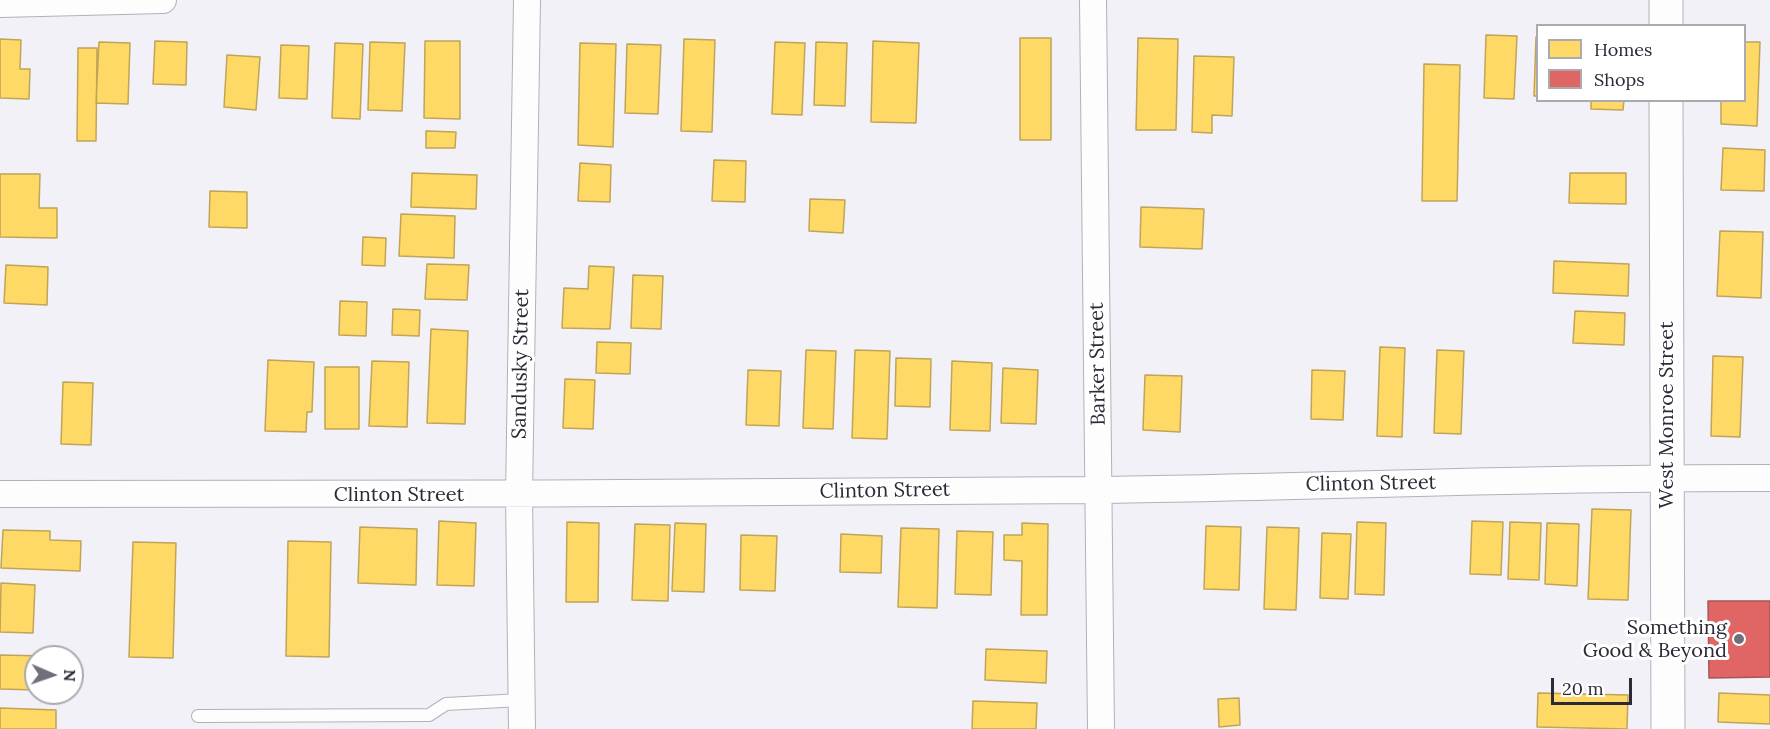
<!DOCTYPE html>
<style>
body{margin:0}
#map{position:relative;width:1770px;height:729px;overflow:hidden;background:#f2f1f8;font-family:Lora,serif}
canvas{display:block}
.legend{position:absolute;left:1536px;top:24px;width:210px;height:78px;box-sizing:border-box;background:#fff;border:2px solid #abaaaf;margin:0;padding:8px 10px;list-style:none;font-size:18px;color:#2c2a36}
.legend li{display:flex;align-items:center;gap:12px;height:30px}
.legend b{width:30px;border:2px solid #abaaaf}
.north{position:absolute;left:24px;top:645px;width:60px;height:60px;box-sizing:border-box;background:#fff;border:2px solid #abaaaf;border-radius:50%;rotate:92deg;font-size:16px;font-weight:700;line-height:24px;text-align:center;color:#2c2a36}
.north::after{content:'';display:block;margin:auto;width:21px;height:27px;background:#71707a;clip-path:polygon(50% 0,100% 100%,50% 72%,0 100%)}
.scale{position:absolute;left:1551px;top:678px;width:81px;height:27px;box-sizing:border-box;border:3px solid #2c2a36;border-top:0;padding-left:8px;font-size:18px;line-height:21px;white-space:nowrap;color:#2c2a36;-webkit-text-stroke:4px #fff;paint-order:stroke}
</style>
<div id="map">
<canvas width="1770" height="729"></canvas>
<ul class="legend">
<li><b style="height:16px;background:#ffd966"></b>Homes</li>
<li><b style="height:16px;background:#e06666"></b>Shops</li>
</ul>
<div class="north">N</div>
<div class="scale">20 m</div>
</div>
<script>
const ctx = document.querySelector('canvas').getContext('2d');
ctx.lineJoin = 'round';
function fillPath(path, color) {
  ctx.fillStyle = color;
  ctx.fill(path, 'evenodd');
}
function trace(path, color, width, dash) {
  ctx.strokeStyle = color;
  ctx.lineWidth = width;
  ctx.lineCap = dash ? 'butt' : 'round';
  ctx.setLineDash(dash || []);
  ctx.stroke(path);
}
function write(font, color, halo, rows, align = 'center') {
  ctx.font = font + ' Lora,serif';
  ctx.lineWidth = 6;
  ctx.setLineDash([]);
  ctx.textBaseline = 'middle';
  ctx.strokeStyle = halo;
  ctx.fillStyle = color;
  for (const [text, x, y, turn = 0] of rows) {
    ctx.save();
    ctx.translate(x, y);
    ctx.rotate((+turn || 0) * Math.PI / 180);
    ctx.textAlign = isNaN(turn) ? turn : align;
    if (halo) ctx.strokeText(text, 0, 0);
    ctx.fillText(text, 0, 0);
    ctx.restore();
  }
}
const homes = new Path2D(`
 M1486 35 1517 36 1514 99 1484 98Z
 M1536 37H1538V96H1534Z
 M1020 38H1051V140H1020Z
 M1138 38 1178 39 1176 130H1136Z
 M0 39 21 40 20 69H30L29 99 0 98Z
 M684 39 715 40 712 132 681 131Z
 M155 41 187 42 186 85 153 84Z
 M425 41H460V119L424 118Z
 M873 41 919 43 916 123 871 122Z
 M99 42 130 43 128 104 96 103Z
 M370 42 405 43 402 111 368 110Z
 M775 42 805 43 802 115 772 114Z
 M816 42 847 43 845 106 814 105Z
 M1744 42H1760L1757 126 1721 124V100H1744Z
 M335 43 363 44 360 119 332 118Z
 M580 43 616 44 613 147 578 145Z
 M627 44 661 45 658 114 625 113Z
 M281 45 309 46 307 99 279 98Z
 M78 48H97L96 141H77Z
 M227 55 260 57 256 110 224 107Z
 M1194 56 1234 57 1232 116 1212 115V133L1192 132Z
 M1424 64 1460 65 1457 201H1422Z
 M1591 100H1624L1623 110 1591 109Z
 M426 131 456 132 455 148H426Z
 M1723 148 1765 150 1764 191 1721 190Z
 M714 160 746 161 745 202 712 201Z
 M580 163 611 165 610 202 578 201Z
 M412 173 477 175 476 209 411 207Z
 M1570 173H1626V204L1569 203Z
 M0 174H40L39 208H57V238L0 237Z
 M210 191 247 192V228L209 227Z
 M810 199 845 200 843 233 809 231Z
 M1141 207 1204 209 1202 249 1140 247Z
 M401 214 455 216 454 258 399 256Z
 M1720 231 1763 232 1761 298 1717 296Z
 M363 237 386 238 385 266 362 265Z
 M1554 261 1629 264 1628 296 1553 293Z
 M427 264 469 265 467 300 425 299Z
 M6 265 48 267 47 305 4 303Z
 M589 266 614 267 610 329 562 328 564 288 588 289Z
 M633 275 663 276 661 329 631 328Z
 M340 301 367 302 366 336 339 335Z
 M393 309 420 310 419 336 392 335Z
 M1575 311 1625 313 1624 345 1573 343Z
 M431 329 468 331 465 424 427 423Z
 M597 342 631 343 630 374 596 373Z
 M1380 347 1405 348 1402 437 1377 436Z
 M806 350 836 351 833 429 803 428Z
 M855 350 890 351 887 439 852 438Z
 M1437 350 1464 351 1461 434 1434 433Z
 M1713 356 1743 357 1740 437 1711 436Z
 M896 358 931 359 930 407 895 406Z
 M268 360 314 362 312 412H307L306 432 265 431Z
 M372 361 409 362 407 427 369 426Z
 M952 361 992 363 990 431 950 430Z
 M325 367H359V429H325Z
 M1003 368 1038 370 1036 424 1001 423Z
 M748 370 781 371 779 426 746 425Z
 M1312 370 1345 371 1343 420 1311 419Z
 M1145 375 1182 376 1180 432 1143 430Z
 M565 379 595 380 593 429 563 428Z
 M63 382 93 383 91 445 61 444Z
 M1592 509 1631 510 1628 600 1588 599Z
 M439 521 476 523 474 586 437 585Z
 M1472 521 1503 522 1501 575 1470 574Z
 M567 522 599 523 598 602H566Z
 M1357 522 1386 523 1384 595 1355 594Z
 M1510 522 1541 523 1539 580 1508 579Z
 M675 523 706 524 704 592 672 591Z
 M1022 523 1048 524 1047 615H1021L1022 561 1004 560V535H1022Z
 M1547 523 1579 524 1577 586 1545 584Z
 M635 524 670 525 668 601 632 600Z
 M1206 526 1241 527 1239 590 1204 589Z
 M360 527 417 529 416 585 358 583Z
 M1267 527 1299 528 1296 610 1264 609Z
 M901 528 939 529 937 608 898 607Z
 M3 530 50 531V540L81 541 80 571 1 568Z
 M957 531 993 532 991 595 955 594Z
 M1322 533 1351 534 1348 599 1320 598Z
 M841 534 882 536 881 573 840 572Z
 M741 535 777 536 775 591 740 590Z
 M288 541 331 542 329 657 286 656Z
 M133 542 176 543 173 658 129 657Z
 M1 583 35 585 33 633 0 632Z
 M986 649 1047 651 1046 683 985 680Z
 M0 655 46 656 36 657V690L0 689Z
 M1538 693 1628 695 1627 729 1537 727Z
 M1719 693 1770 695V724L1718 722Z
 M1239 698 1240 725 1219 727 1218 699Z
 M973 701 1037 703 1036 729H972Z
 M0 708 56 710V729H0Z`);
fillPath(homes, '#ffd966');
trace(homes, '#c0a458', 1.5);
const shops = new Path2D(`
 M1708 601H1770V677L1709 678Z`);
fillPath(shops, '#e06666');
trace(shops, '#aa5458', 1.5);
const lane = new Path2D(`
 M198 716 429 715 446 704 521 700`);
const street = new Path2D(`
 M1093 0 1101 729
 M0 4 163 0
 M0 494C365 494 729 494 1094 490 1319 487 1545 477 1770 478
 M522 729 519 495 527 0`);
const secondary = new Path2D(`
 M1666 0V26
 M1666 100 1668 729`);
trace(lane, '#b2b1ba', 14);
trace(street, '#b2b1ba', 28);
trace(secondary, '#b2b1ba', 35);
trace(lane, '#fdfdfe', 12);
trace(street, '#fdfdfe', 26);
trace(secondary, '#fdfdfe', 33);
for (const [x, y, r, color] of [
 [1739,639,6,"#71707a"]
]) {
  const dot = new Path2D();
  dot.arc(x, y, r, 0, 2 * Math.PI);
  ctx.fillStyle = color;
  ctx.fill(dot);
  trace(dot, '#fff', 2);
}
write('20px', '#2c2a36', '#fff', [
 ["Sandusky Street",521,364,-89],
 ["Barker Street",1098,364,-91],
 ["West Monroe Street",1667,415,-90],
 ["Clinton Street",1371,484,-1],
 ["Clinton Street",885,491,-1],
 ["Clinton Street",399,495]
]);
write('20px', '#2c2a36', '#fff', [
 ["Something",1727,628],
 ["Good & Beyond",1727,651]
], 'right');
</script>
